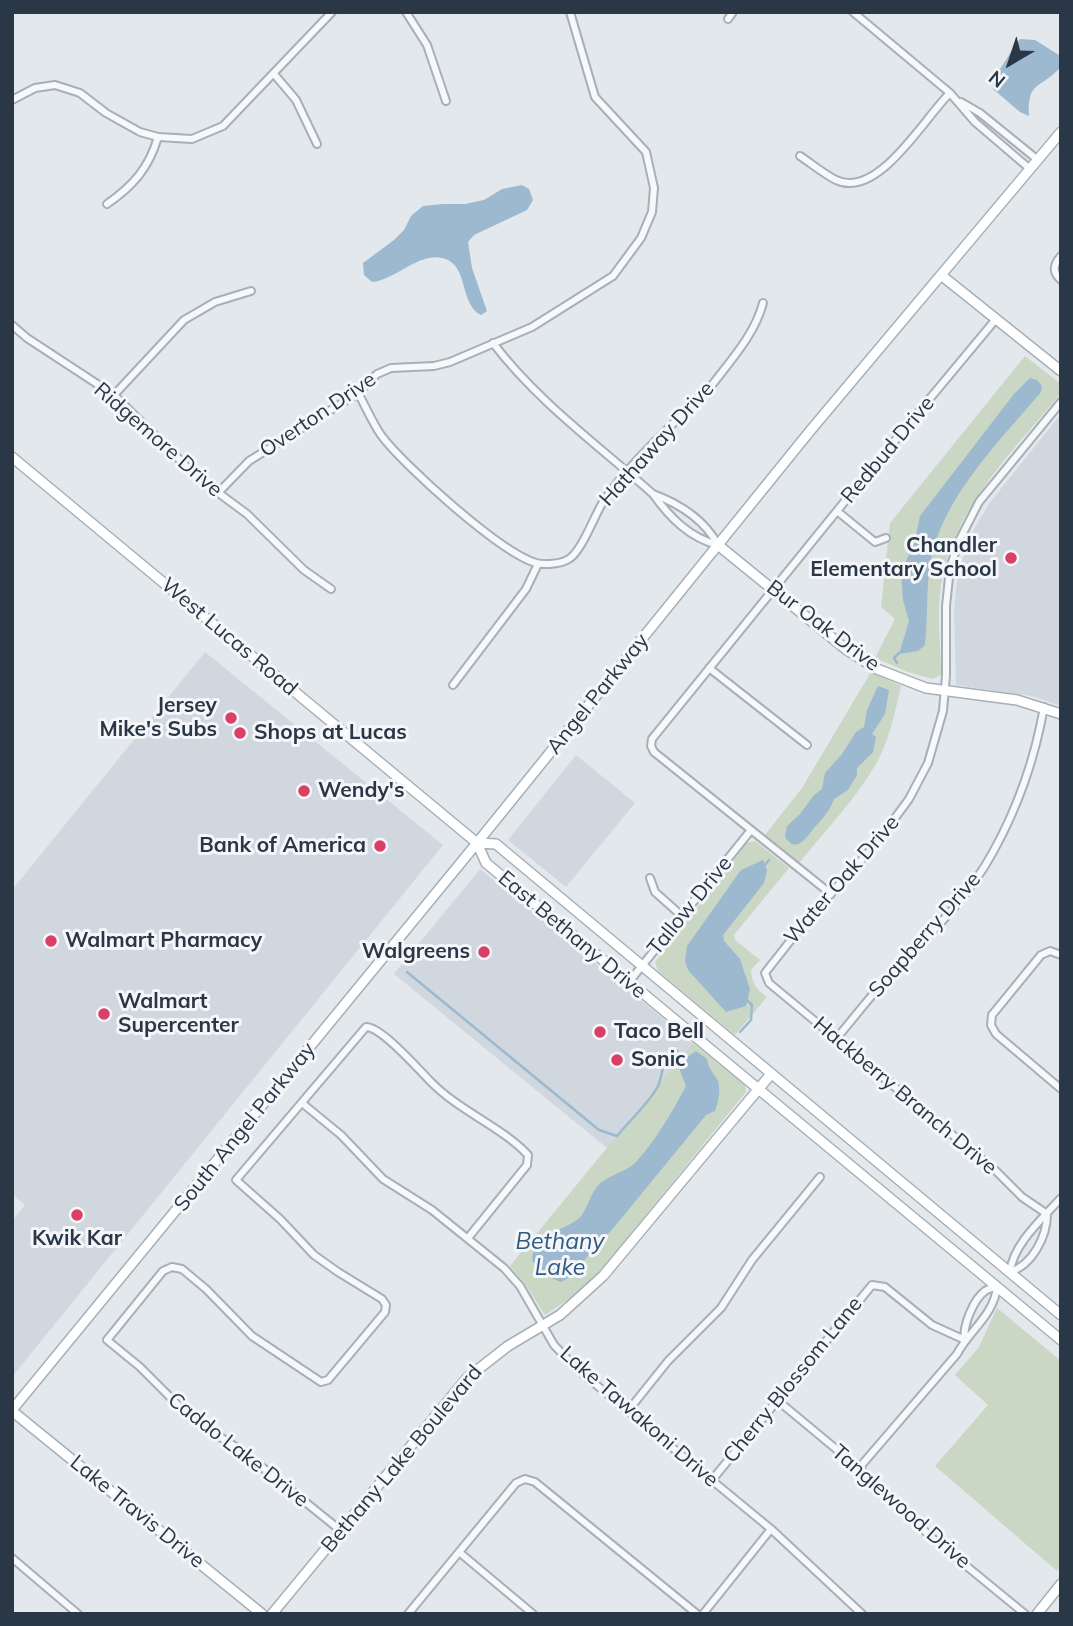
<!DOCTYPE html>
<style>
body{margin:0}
#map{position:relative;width:1073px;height:1626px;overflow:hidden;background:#e3e8ec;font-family:Mulish,sans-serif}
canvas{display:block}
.frame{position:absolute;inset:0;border:14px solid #293747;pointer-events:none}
.north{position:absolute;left:975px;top:28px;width:70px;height:70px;-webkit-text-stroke:5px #f4f6f9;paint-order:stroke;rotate:219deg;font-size:19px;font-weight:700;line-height:28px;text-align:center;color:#293747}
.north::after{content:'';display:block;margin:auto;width:24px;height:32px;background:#293747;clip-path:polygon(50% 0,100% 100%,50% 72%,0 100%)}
</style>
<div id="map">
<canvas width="1073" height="1626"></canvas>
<div class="frame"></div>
<div class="north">N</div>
</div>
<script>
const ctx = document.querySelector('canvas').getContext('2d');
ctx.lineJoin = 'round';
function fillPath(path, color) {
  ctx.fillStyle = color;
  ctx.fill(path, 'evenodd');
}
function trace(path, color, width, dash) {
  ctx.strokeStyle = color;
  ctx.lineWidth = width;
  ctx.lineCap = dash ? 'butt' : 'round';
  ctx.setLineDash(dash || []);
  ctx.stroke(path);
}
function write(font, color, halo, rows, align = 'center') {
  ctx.font = font + ' Mulish,sans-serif';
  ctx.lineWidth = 6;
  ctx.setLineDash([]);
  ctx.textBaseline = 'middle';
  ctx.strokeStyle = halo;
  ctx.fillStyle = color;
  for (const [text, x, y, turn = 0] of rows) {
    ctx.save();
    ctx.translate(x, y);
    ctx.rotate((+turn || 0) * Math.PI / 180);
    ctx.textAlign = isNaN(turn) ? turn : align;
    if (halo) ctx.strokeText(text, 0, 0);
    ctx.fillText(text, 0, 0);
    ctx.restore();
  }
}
fillPath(new Path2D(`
 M1061 414V706L1032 696 956 685 954 611 958 571 975 527 991 501Z
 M205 652 443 845 12 1377V1221L25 1205 12 1194V890Z
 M576 755 635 803 566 887 508 840Z
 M480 869 693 1043 607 1148 394 974Z`), '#d1d7df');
fillPath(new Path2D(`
 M1025 356 1061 384V393C1011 454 949 512 940 594 937 621 941 648 941 675L933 679 908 672 875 658 895 619 881 607 890 523Z
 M871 672 901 686C895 712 889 741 876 764 855 800 825 831 799 863L765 835 802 788Z
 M755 841 789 868 734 935 735 940 760 960 751 970C752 984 756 989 767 997L735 1035 658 971 655 962 747 843Z
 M693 1043 745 1085 746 1092 606 1264 578 1293 545 1315 525 1284 510 1266Z
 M997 1308 1061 1361V1566L1057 1571 935 1466 988 1405 955 1375 979 1347Z`), '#cad7c4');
fillPath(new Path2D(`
 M1020 39 1035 40 1059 55 1060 68C1040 89 1027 81 1029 116L1020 112 993 89V78C1004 66 1009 52 1020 39Z
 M522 185 529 189 533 200 527 210 474 235 468 242 472 268 487 311 481 315C460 304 468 270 448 260 422 248 397 280 372 282L364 275 363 263 394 240 404 230 411 216 423 206 443 204H465L484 200 502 189Z
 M1030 378 1037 380 1042 386 1041 392C1000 441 941 498 930 564 926 591 928 618 925 645L918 651 899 654 909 621 903 600 901 572 914 544 920 516 1014 394Z
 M878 686 889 690 885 714 872 734 876 737 873 752 857 768V775L848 790 834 799C829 814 820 820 811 832 803 842 795 852 785 837L787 826 800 814 814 795 822 789 825 773 842 754 856 732 864 727 867 710Z
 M763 860 767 870 764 883 723 935 724 941 740 959 750 989 746 1006 726 1012 688 970 685 961 687 946 741 870Z
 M696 1051 707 1059C708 1069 714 1073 718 1081 721 1091 718 1102 715 1111L706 1115 611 1231 596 1244 574 1275 561 1282 543 1275 532 1260C534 1233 558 1233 577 1220 586 1214 589 1197 596 1188 605 1175 624 1174 636 1162 656 1140 672 1112 686 1086L679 1068 680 1062Z`), '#9cb9cf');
trace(new Path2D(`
 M897 663 894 658 899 653
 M764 866 769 860
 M407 972 599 1130 617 1136C629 1121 650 1102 658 1086 664 1073 660 1064 672 1049L677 1051
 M740 1032 751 1020 752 1005 745 998`), '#9cb9cf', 2.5);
const street = new Path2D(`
 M406 12 427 45 446 101
 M853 12 950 93 975 122 1030 169
 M728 19 733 12
 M274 74 296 100 317 144
 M12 100 35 88 55 85 80 93 106 113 140 132 158 137 192 139 223 126 332 12
 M961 102 980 113 1038 160
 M800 156C812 164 824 174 836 180 878 200 924 118 950 93
 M107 204C133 186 149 168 158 137
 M1061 256C1053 265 1052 272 1061 280
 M12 325 27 338 114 395 197 477 247 514 304 570 331 589
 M493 343C538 402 598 445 653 494
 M358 393C366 407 372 422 381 435 404 466 501 553 536 563 544 565 560 564 567 560 581 554 594 516 603 502 630 462 678 420 712 385 731 360 755 334 763 303
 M114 395 184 320 215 302 251 291
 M218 493 249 461 358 393 377 374 391 368 434 366 450 362 532 327 613 276 641 238 652 212 654 188 646 152 595 97 570 12
 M653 494C680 504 704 519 718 545 690 538 670 518 653 494Z
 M837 511 875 542 886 538
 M709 668 807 745
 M453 685 526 589 538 564
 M650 878 655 892 682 916
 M831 894 654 752 651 746 652 739 858 485 996 319
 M1061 955 1050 951 1041 955 992 1015 991 1025 996 1034 1061 1089
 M629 982 751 830
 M836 1039C858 1013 878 986 902 962 935 930 971 893 993 852 1018 807 1035 758 1044 707
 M302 1103 341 1135 383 1179 432 1210 504 1268 520 1286 554 1345 577 1369 771 1529 862 1614
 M1047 1214 1022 1197 995 1170 769 983 765 973 805 922 876 844 909 799 928 763 943 711 946 675V606L950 568 959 541 979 502 1061 402
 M1047 1214C1047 1237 1032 1265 1010 1272 1013 1244 1043 1218 1061 1198
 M777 1400 859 1468 931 1537 1025 1614
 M628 1411 668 1361 721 1308 752 1260 820 1177
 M859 1468 957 1354C969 1331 995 1314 997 1286 993 1288 989 1288 985 1291 974 1299 962 1326 965 1340
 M712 1480 872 1285 885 1287 932 1325 965 1340
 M340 1530 242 1451 192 1419 140 1367 107 1340 163 1271 172 1267 182 1269 206 1289 252 1336 321 1382 328 1380 385 1312 386 1305 382 1299 338 1272 314 1255 280 1219 236 1180 366 1027C382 1027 419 1070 432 1083 461 1112 502 1127 528 1155L527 1165 468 1238
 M459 1552 533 1614
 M12 1558 78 1614
 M408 1614 516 1483 525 1479 535 1482 697 1614
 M703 1614 771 1529`);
const secondary = new Path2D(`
 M941 275 1061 371
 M12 457 477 843 486 863 1061 1340
 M718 545 847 650 877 669 926 688 1017 700 1061 714
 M477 843 496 844 1061 1315
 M12 1410 477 843 810 431 1061 132
 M12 1411 262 1614
 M272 1614 467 1378 508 1346 560 1315 603 1276 771 1074
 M1037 1614 1061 1584`);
trace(street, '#a7afb7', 10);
trace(secondary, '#a7afb7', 12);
trace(street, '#f7f8fa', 6);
trace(secondary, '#fff', 9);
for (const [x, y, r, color] of [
 [1011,558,7,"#da3f65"],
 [231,718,7,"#da3f65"],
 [240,733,7,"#da3f65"],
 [304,791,7,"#da3f65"],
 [380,846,7,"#da3f65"],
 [51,941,7,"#da3f65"],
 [484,952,7,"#da3f65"],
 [104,1014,7,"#da3f65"],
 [600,1032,7,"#da3f65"],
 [617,1060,7,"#da3f65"],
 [77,1215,7,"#da3f65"]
]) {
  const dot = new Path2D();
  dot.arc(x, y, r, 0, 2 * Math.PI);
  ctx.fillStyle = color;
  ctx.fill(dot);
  trace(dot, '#f4f6f9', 2.5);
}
write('21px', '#293747', '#f4f6f9', [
 ["Overton Drive",318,415,-34],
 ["Ridgemore Drive",158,440,41],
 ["Hathaway Drive",657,444,-48],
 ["Redbud Drive",888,450,-50],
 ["Bur Oak Drive",823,626,37],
 ["West Lucas Road",229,637,40],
 ["Angel Parkway",598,694,-51],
 ["Water Oak Drive",842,880,-49],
 ["Tallow Drive",690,906,-51],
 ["East Bethany Drive",572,935,40],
 ["Soapberry Drive",925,935,-49],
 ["Hackberry Branch Drive",905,1096,40],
 ["South Angel Parkway",245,1127,-51],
 ["Cherry Blossom Lane",793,1380,-51],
 ["Lake Tawakoni Drive",639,1417,41],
 ["Caddo Lake Drive",238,1450,38],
 ["Bethany Lake Boulevard",402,1459,-50],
 ["Tanglewood Drive",901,1507,41],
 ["Lake Travis Drive",137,1512,39]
]);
write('bold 21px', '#293747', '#f4f6f9', [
 ["Chandler",997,546,"right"],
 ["Elementary School",997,570,"right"],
 ["Jersey",217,706,"right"],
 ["Mike's Subs",217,730,"right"],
 ["Shops at Lucas",254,733],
 ["Wendy's",318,791],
 ["Bank of America",366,846,"right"],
 ["Walmart Pharmacy",65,941],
 ["Walgreens",470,952,"right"],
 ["Walmart",118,1002],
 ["Supercenter",118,1026],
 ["Taco Bell",614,1032],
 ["Sonic",631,1060],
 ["Kwik Kar",77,1239,"center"]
], 'left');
write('italic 23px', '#2f5a7f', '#f4f6f9', [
 ["Bethany",560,1242],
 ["Lake",560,1268]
]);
</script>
